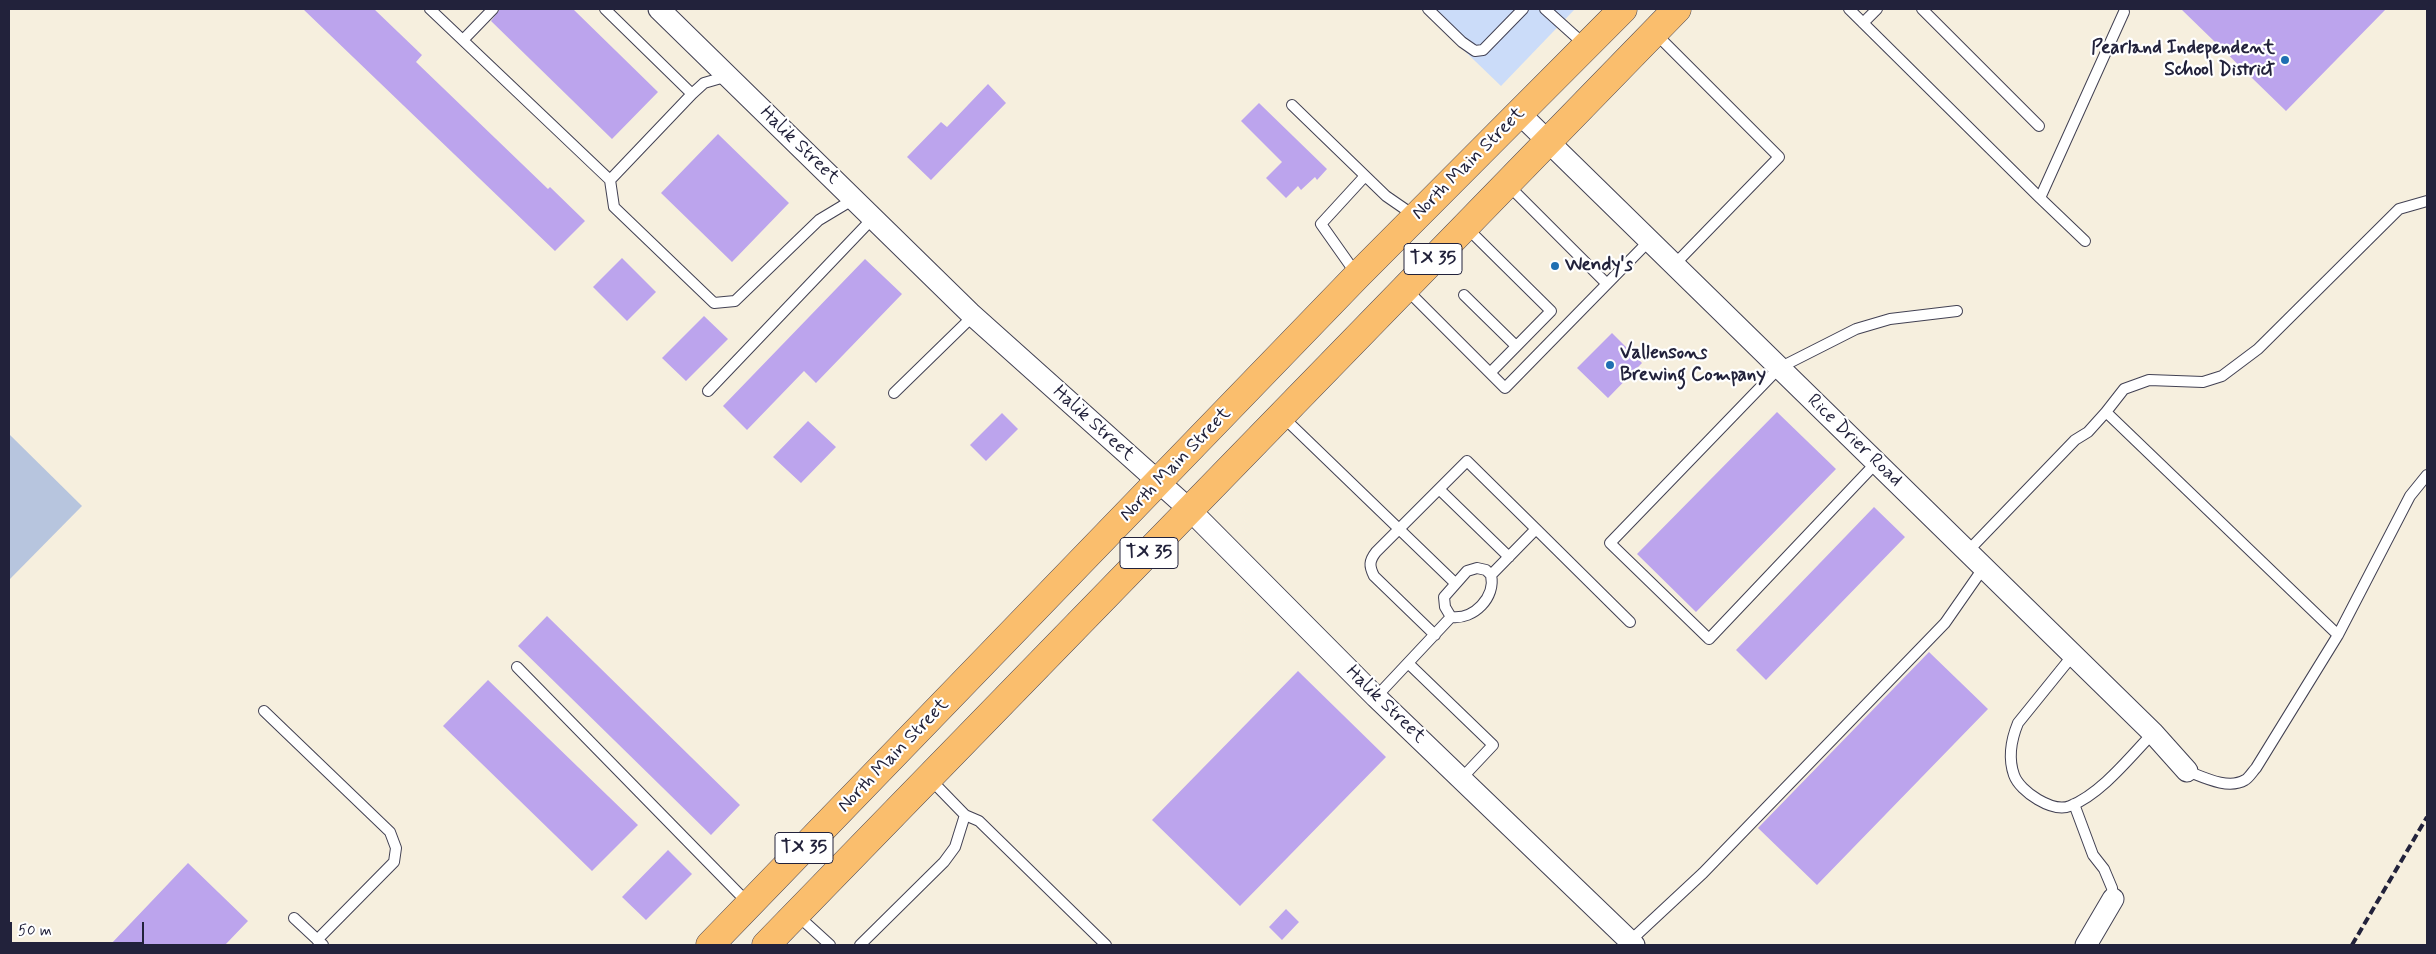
<!DOCTYPE html>
<style>
body{margin:0}
#map{position:relative;width:2436px;height:954px;overflow:hidden;background:#f6efde;font-family:Mynerve,sans-serif}
canvas{display:block}
.frame{position:absolute;inset:0;border:10px solid #22223b;pointer-events:none}
.scale{position:absolute;left:10px;top:922px;width:134px;height:22px;box-sizing:border-box;border:2px solid #22223b;border-top:0;padding-left:6px;font-size:15px;line-height:18px;white-space:nowrap;color:#22223b;-webkit-text-stroke:4px #fff;paint-order:stroke}
</style>
<div id="map">
<canvas width="2436" height="954"></canvas>
<div class="frame"></div>
<div class="scale">50 m</div>
</div>
<script>
const ctx = document.querySelector('canvas').getContext('2d');
ctx.lineJoin = 'round';
function fillPath(path, color) {
  ctx.fillStyle = color;
  ctx.fill(path, 'evenodd');
}
function trace(path, color, width, dash) {
  ctx.strokeStyle = color;
  ctx.lineWidth = width;
  ctx.lineCap = dash ? 'butt' : 'round';
  ctx.setLineDash(dash || []);
  ctx.stroke(path);
}
function write(font, color, halo, rows, align = 'center') {
  ctx.font = font + ' Mynerve,sans-serif';
  ctx.lineWidth = 4.5;
  ctx.setLineDash([]);
  ctx.textBaseline = 'middle';
  ctx.strokeStyle = halo;
  ctx.fillStyle = color;
  for (const [text, x, y, turn = 0] of rows) {
    ctx.save();
    ctx.translate(x, y);
    ctx.rotate((+turn || 0) * Math.PI / 180);
    ctx.textAlign = isNaN(turn) ? turn : align;
    if (halo) ctx.strokeText(text, 0, 0);
    ctx.fillText(text, 0, 0);
    ctx.restore();
  }
}
fillPath(new Path2D(`
 M1421 9H1575L1501 86Z`), '#cbdcf9');
fillPath(new Path2D(`
 M9 434 82 506 9 580Z`), '#b7c5de');
fillPath(new Path2D(`
 M303 9H374L422 55 416 62 548 189 550 187 585 221 555 251Z
 M500 9H573L658 92 612 139 491 21Z
 M2181 9H2386L2286 111Z
 M988 84 1006 103 931 180 907 157 941 122 947 127Z
 M1259 103 1327 169 1317 180 1315 177 1301 190 1298 186 1286 198 1266 178 1282 162 1241 121Z
 M718 134 789 203 732 262 661 193Z
 M622 258 656 292 627 321 593 287Z
 M865 259 902 294 816 383 804 371 747 430 723 406Z
 M704 316 728 339 686 381 662 358Z
 M1612 333 1642 363 1608 398 1577 368Z
 M1777 412 1836 469 1696 612 1637 554Z
 M1002 413 1018 429 986 461 970 445Z
 M808 421 836 447 801 483 773 457Z
 M1874 507 1905 537 1766 680 1736 650Z
 M547 616 740 805 711 835 518 646Z
 M1929 652 1988 709 1817 885 1758 828Z
 M1298 671 1386 757 1240 906 1152 820Z
 M488 680 638 825 592 871 443 726Z
 M668 850 692 874 646 920 622 897Z
 M188 863 248 921 225 945H110Z
 M1286 909 1299 922 1282 940 1269 927Z`), '#bca4ed');
const service = new Path2D(`
 M430 9 610 180 692 94 605 9
 M1428 9 1462 42 1475 51 1483 50 1523 9
 M1545 9 1585 45
 M1849 9 2040 198 2124 12
 M1922 9 2039 126
 M1863 23 1877 9
 M1654 32 1779 157 1674 265
 M463 40 493 9
 M692 94 704 83 728 76
 M1292 105 1386 196 1415 216
 M610 180 614 207 714 303 735 301 819 220 854 199
 M1507 184 1607 284
 M2040 198 2085 241
 M1466 227 1551 311 1490 373
 M1357 275 1321 224 1365 176
 M1406 289 1505 388 1649 241
 M1464 295 1516 346
 M708 391 873 218
 M894 393 973 316
 M2106 412 2124 389 2149 380 2203 382 2222 376 2258 349 2399 209 2427 201
 M1283 417 1455 583
 M1876 463 1709 639 1610 543 1779 368 1856 329 1890 319 1957 311
 M1439 489 1467 461 1536 529
 M1967 552 2075 440 2088 432 2106 412 2338 635
 M1477 568 1486 570 1491 575C1496 597 1474 620 1451 617L1445 607 1444 597 1467 571Z
 M1491 575 1536 529 1630 622
 M1435 635 1374 576C1369 566 1369 561 1376 552L1439 489 1509 557
 M2073 655 2018 723C2011 740 2008 758 2014 775 2020 792 2053 813 2070 806 2101 794 2130 757 2153 733
 M1408 663 1493 745 1461 779
 M517 667 749 904
 M1376 697 1451 617
 M264 711 390 832 396 848 394 862 317 940
 M2187 771C2203 777 2228 790 2245 780 2249 778 2253 771 2256 768L2338 635 2410 496 2427 475
 M930 779 965 815 979 821 1106 945
 M2074 804 2093 855 2104 869 2112 888 2113 899
 M796 914 830 945
 M294 918 323 945
 M1630 941 1703 873 1945 623 1984 567
 M860 945 944 862 955 847 965 815`);
const minor = new Path2D(`
 M659 9 970 313 1190 510 1376 697 1634 945
 M1519 113 2153 733 2187 771
 M2086 945 2113 899`);
const primary = new Path2D(`
 M710 945 1357 276 1623 9
 M766 945 1677 9`);
trace(service, '#424153', 12);
trace(minor, '#424153', 23);
trace(primary, '#424153', 29);
trace(service, '#fff', 10);
trace(minor, '#fff', 21);
trace(primary, '#fabe6d', 28);
trace(new Path2D(`
 M2352 945 2427 817`), '#22223b', 4, [8, 4]);
for (const [x, y, r, color] of [
 [2285,60,5,"#1f6fb2"],
 [1555,266,5,"#1f6fb2"],
 [1610,365,5,"#1f6fb2"]
]) {
  const dot = new Path2D();
  dot.arc(x, y, r, 0, 2 * Math.PI);
  ctx.fillStyle = color;
  ctx.fill(dot);
  trace(dot, '#fff', 2);
}
for (const [x, y, w] of [
 [1433,259,58],
 [1149,553,58],
 [804,848,58]
]) {
  const box = new Path2D();
  box.roundRect(x - w / 2, y - 15.5, w, 31, 4);
  ctx.fillStyle = '#fff';
  ctx.fill(box);
  trace(box, '#22223b', 1);
}
write('bold 18px', '#22223b', null, [
 ["TX 35",1433,259],
 ["TX 35",1149,553],
 ["TX 35",804,848]
]);
write('bold 19px', '#22223b', '#fff', [
 ["Pearland Independent",2275,49,"right"],
 ["School District",2275,71,"right"],
 ["Wendy's",1565,266],
 ["Vallensons",1620,354],
 ["Brewing Company",1620,376]
], 'left');
write('19px', '#22223b', '#fff', [
 ["Halik Street",799,146,44],
 ["North Main Street",1469,164,-45],
 ["Halik Street",1093,424,42],
 ["Rice Drier Road",1854,441,44],
 ["North Main Street",1176,465,-46],
 ["Halik Street",1385,705,44],
 ["North Main Street",894,756,-46]
]);
</script>
